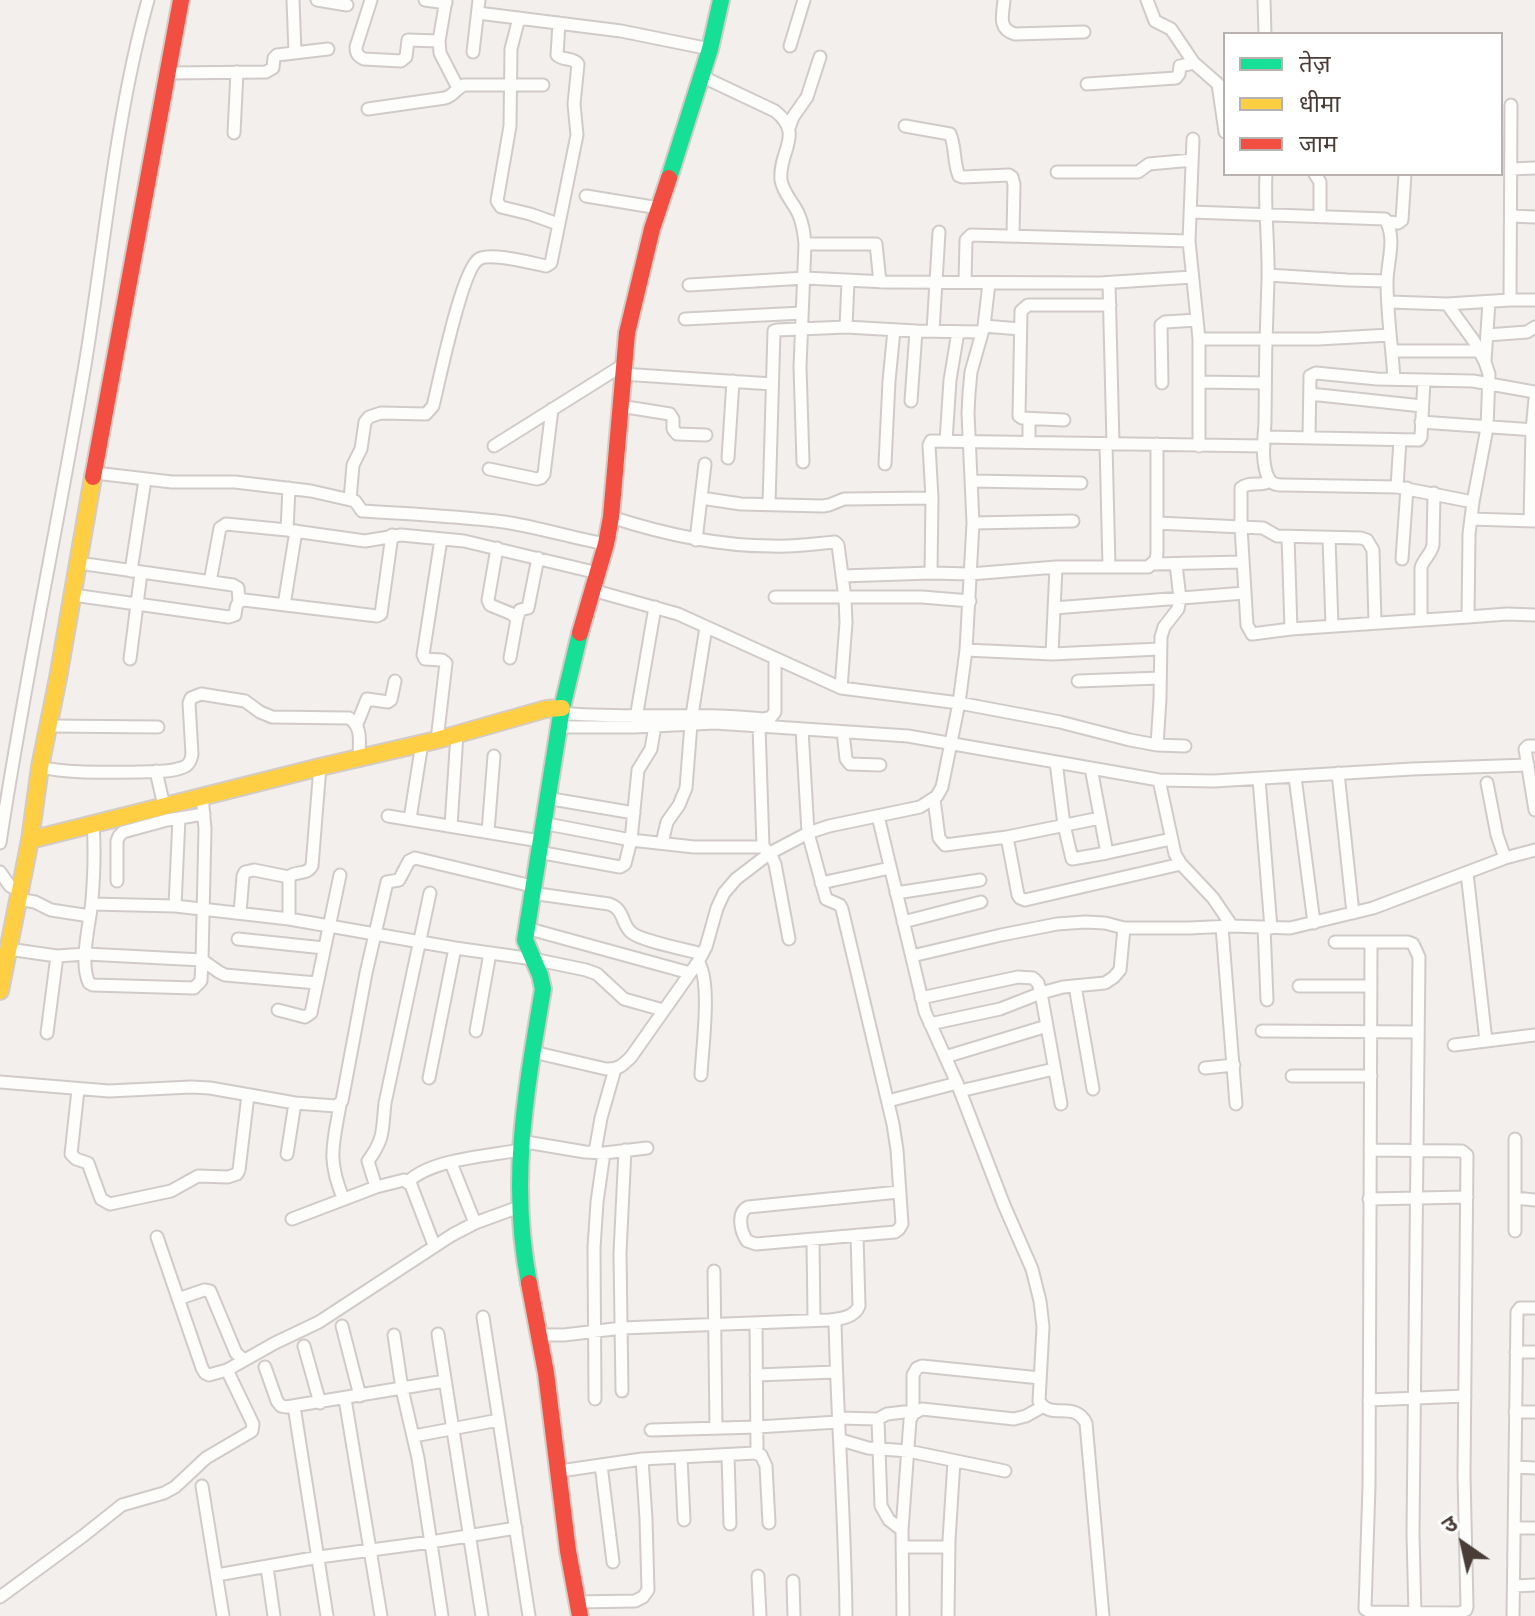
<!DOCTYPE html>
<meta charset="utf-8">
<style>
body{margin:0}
#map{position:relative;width:1535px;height:1616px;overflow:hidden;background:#f3efec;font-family:Manrope,"Noto Sans Devanagari",sans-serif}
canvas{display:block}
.legend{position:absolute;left:1223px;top:32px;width:280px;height:144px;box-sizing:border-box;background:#fff;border:2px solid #b7b1af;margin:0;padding:10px 14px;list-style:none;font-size:24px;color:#4a3d37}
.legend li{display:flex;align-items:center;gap:16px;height:40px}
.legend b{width:40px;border:2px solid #b7b1af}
.north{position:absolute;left:1423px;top:1504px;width:80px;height:80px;-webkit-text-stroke:6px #fff;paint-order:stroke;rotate:326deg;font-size:22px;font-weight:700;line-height:32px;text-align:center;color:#4a3d37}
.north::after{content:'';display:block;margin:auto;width:28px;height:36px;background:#4a3d37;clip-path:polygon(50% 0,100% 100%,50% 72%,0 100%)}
</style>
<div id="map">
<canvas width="1535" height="1616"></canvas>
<ul class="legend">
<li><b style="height:10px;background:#16e098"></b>तेज़</li>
<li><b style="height:10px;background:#ffcf43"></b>धीमा</li>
<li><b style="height:10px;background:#f24e42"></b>जाम</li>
</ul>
<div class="north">उ</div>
</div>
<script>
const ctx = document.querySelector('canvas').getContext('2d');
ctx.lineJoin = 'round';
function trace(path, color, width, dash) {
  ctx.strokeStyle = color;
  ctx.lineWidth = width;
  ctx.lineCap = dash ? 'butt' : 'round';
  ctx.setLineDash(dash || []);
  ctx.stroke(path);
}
const street = new Path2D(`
 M293 0 295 52
 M317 0 347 5
 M371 0 356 47C356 54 358 56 364 59L401 61 406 57 408 40 439 41
 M425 0 446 3
 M446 0 439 41 440 53 458 88
 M1004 0C1003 14 997 29 1015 34L1084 32
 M1147 0 1155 21 1171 29 1194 63 1218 84 1225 132
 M1264 0 1265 34
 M478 13 621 31 710 49
 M519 18 511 49 510 126 497 201 501 207 530 214 558 224
 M790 46 804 0
 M473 52 479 0
 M168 73 266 72 273 68 274 58 277 55 328 49
 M701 76 775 111C805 135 778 151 781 180 783 193 793 202 798 213 803 223 804 233 805 244L800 367 803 462
 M1087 84 1176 78 1179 74 1180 66 1194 63
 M368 109 445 98C455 95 456 88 464 85H543
 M905 126 950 134C956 147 953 162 959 176L963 177 1009 175 1012 177 1014 184 1013 235
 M789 128 793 117 807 97 820 57
 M234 133 237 72
 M1193 139 1189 241 1199 339V446
 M1511 169 1535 168
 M1057 172H1138L1149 164 1192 160
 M1266 174C1264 209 1269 244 1268 279 1266 327 1265 374 1265 422 1264 439 1261 462 1268 477 1271 484 1276 485 1283 485L1397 487 1473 502
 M1315 174 1320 182V217
 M586 196 659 208
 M1191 212 1385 219C1397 238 1387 262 1387 282 1387 314 1392 347 1394 379
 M1511 216 1535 217
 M1388 222 1398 223 1402 220 1405 174
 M805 244H876L880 282
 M1268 275 1347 280 1387 281
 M965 282 966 240 971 235 1189 241
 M1109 283 1113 444
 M689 285 805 278 886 282 1100 283 1192 277
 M1510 300 1511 105
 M1389 302 1447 304 1510 300H1535
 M1447 304 1474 341 1485 362 1489 374 1487 428 1473 502 1469 534 1468 617
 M685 319 802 313
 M984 326 1020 329
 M846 327 848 281
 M933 331 939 232
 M1487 335 1527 332 1535 327
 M1199 339H1318L1390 335
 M1392 351H1479
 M1485 361 1489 302
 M622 374 772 384
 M1200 382 1265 383
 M1162 383 1161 325 1165 322 1197 320
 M1310 394 1422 406
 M911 401 916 331
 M620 406 670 414 673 419V429L677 434 706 435
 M1064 420 1022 418 1019 416 1021 311 1028 305H1110
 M1421 422 1535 430
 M1264 437 1419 440 1421 437 1424 380
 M1309 438 1310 376 1316 373 1377 379 1473 381 1535 392
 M946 441 950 380 958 332
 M1029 442V419
 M1106 444 1109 567
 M494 446 623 365
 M728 458 733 381
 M885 464 889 381 894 330
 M489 469 537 479 541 478 544 474 552 409
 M95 473 172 482H235L311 491 355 501 362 511C409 514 457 516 504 522 538 527 572 538 606 544
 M972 481 1081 483
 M1270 481C1261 487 1249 481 1241 488V527L1247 625 1252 634 1291 629 1468 617 1507 614 1535 615
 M1397 487 1400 440
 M701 498 741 504 823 506 829 505 844 499 932 498
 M350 500 353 465 361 449 365 422 369 417 381 413 426 414 433 406C439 382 462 268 479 259 491 252 531 263 546 266L551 263 577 135 574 104 578 64C573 57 563 61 557 55L559 23
 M769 504 774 331 777 330 846 327 916 331 982 332
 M611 517C663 534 716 546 772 546 793 547 814 544 835 542L838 545 845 598 846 623 841 688
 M1471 519 1534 521
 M1530 521 1532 430 1535 399
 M973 523 1073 521
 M1157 523 1263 528 1277 536 1361 538 1367 540 1373 550 1375 623
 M287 530 289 488
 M1288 537 1291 629
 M1329 538 1332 626
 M696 540 705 464
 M497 548 488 600 490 605 512 614 517 619 510 658
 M1402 559 1407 488
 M78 563 233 585 238 588 239 601
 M1153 564 1243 562
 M131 571 145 480
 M931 573 932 498 929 445 931 441 1264 446
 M842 576 931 573 970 574 1056 567H1148L1156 560 1157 553V444
 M210 582 220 528 226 524 287 530 365 541 401 535 464 541 598 573
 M592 590 678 614 841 688 959 703 1060 722 1130 740 1157 745 1185 746
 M73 595 229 617 235 615C236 607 236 602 244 600L377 616 381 614 392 535
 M775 597H922L970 601
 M284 605 296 531
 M1054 608 1245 593
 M517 619 520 610 528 608 538 558
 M1421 620V568C1423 559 1431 555 1433 545L1434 493
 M966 650 1052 654 1160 649
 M1052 654 1056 567
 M130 659 141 573
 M1078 681 1160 678
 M561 713C628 720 696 711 764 719L771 717 775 712V659
 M692 715 706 627
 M636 718 655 607
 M357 724 367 699 388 702 391 700 395 681
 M48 726 158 727
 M759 726 763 847
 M558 727H634L715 723 908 736 1159 780 1214 781 1412 769 1528 765
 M802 729 808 833 826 899 840 905 842 909 893 1124 897 1150 902 1224 899 1229 895 1232 756 1244 747 1241C741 1232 736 1213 748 1207L899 1192
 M843 732 846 759 850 764 880 765
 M437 740 446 663 442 660 425 659 423 655 441 539
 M1157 745 1160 699 1161 637 1164 627 1178 609 1180 599 1176 564
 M1535 746H1528L1525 749 1535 810
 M1056 762 1064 825 1072 859 1107 853 1171 839
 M40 767C72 774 104 772 136 772 150 771 168 773 181 768 189 766 191 761 192 754L189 703 191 698 201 694 245 701 260 712 272 717 349 718C363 727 359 743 359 757
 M1091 768 1107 853
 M156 771 164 806
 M1338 773 1353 913
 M1295 777 1314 923
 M1259 779 1271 928
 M1159 780 1175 854 1181 864 1213 898 1232 926
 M1487 783 1497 835 1505 858
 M546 798 634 813
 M934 799 939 838 945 845 1007 837 1100 818
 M388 816 540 841
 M878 816 925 1012 957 1083 1004 1205 1032 1269 1040 1301 1043 1327 1039 1401C1051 1421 1074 1400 1086 1423L1103 1616
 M410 819 422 743
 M93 823C95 849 94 875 92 900 90 924 79 962 89 983L93 985 194 988 201 981 202 960 205 829 202 796
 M542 823 631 840 694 847H763L770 853 775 864 789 939
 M451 826 457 734
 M488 832 494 756
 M1007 837 1018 895 1020 898 1025 900 1181 864
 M0 843C24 683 58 525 85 365 105 244 115 118 148 0
 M662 843 667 822 679 805 686 788 691 724
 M538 852 620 867 625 864 631 840 638 770 651 749 655 726
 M0 872 10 886 20 891
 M1467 873 1486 1041
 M117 881V841L119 836 123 832 167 820 204 814
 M821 883 890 868
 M531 893 609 904C625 909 621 925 632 933 642 941 688 950 702 954
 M896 893 980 880
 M18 899 35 902 51 910 90 916
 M92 904 175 906 289 919 455 948 533 959 586 970 597 974 624 999 663 1010
 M175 906 179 818
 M240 913 243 876 245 872 254 870 289 877
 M289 919V877C296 870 306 876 312 866L320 767
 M903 922 981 902
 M1222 927 1236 1104
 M1264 927 1267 1000
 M526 928 690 973
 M238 939 324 948
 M1335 942H1408L1413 944 1419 957 1413 1534 1415 1615
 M8 949 57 956 86 954 202 960 219 972 225 975 317 983
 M912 956 1001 935 1057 924 1085 922 1105 923 1124 928H1189L1232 926 1290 928 1373 908 1505 858 1535 850
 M698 962C712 980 702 1050 701 1075
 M1075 986 1093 1089
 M1299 986H1371
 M921 998 1018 977 1033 978 1038 983 1041 993 1061 1104
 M278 1010 305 1017 311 1013 340 875
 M930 1024 1000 1009 1041 993 1063 987 1105 983 1114 977 1120 970 1124 928
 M476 1031 490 953
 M1262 1031 1417 1032
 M47 1033 57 956
 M1454 1045 1535 1035
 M533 1052 606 1069C618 1070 623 1065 631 1057L698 962 706 947 717 908 724 893 736 879 770 853 808 833 829 826 920 807 937 796 942 787 959 703 966 650 973 523 968 413 969 393 971 372 984 326 989 283
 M945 1057 1047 1026
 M1205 1068 1234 1065
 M1292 1076H1371
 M429 1078 455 948
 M0 1082 109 1091 191 1087 210 1088 295 1103 336 1106 342 1101 366 973 387 882 399 880 409 861 415 858 532 886
 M78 1090 71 1154 76 1159 88 1163 101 1199 110 1204 171 1191 198 1176 228 1177 237 1174 239 1170 248 1095
 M960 1091 1054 1069
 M888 1101 957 1083
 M340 1105C333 1145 327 1159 343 1198
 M1515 1139V1231
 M520 1141 585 1152 604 1153 647 1148
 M1370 1150 1462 1151 1467 1155 1464 1475 1467 1607 1466 1610 1460 1613 1370 1612 1365 1609 1369 1486 1371 942
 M595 1152 601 1118 615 1069
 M287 1154 295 1103
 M451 1163 475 1223
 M408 1182C431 1159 488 1156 520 1150
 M376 1187 368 1161C385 1138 382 1130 385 1103L430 893
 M1515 1198 1535 1200
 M1369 1199 1467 1197
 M292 1219 376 1187 404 1180 411 1185 434 1245
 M157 1237 202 1368 205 1373 209 1375 227 1370 275 1343 319 1322 452 1235 475 1223 519 1207
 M813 1240 814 1319
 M714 1271 716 1428
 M178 1299 204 1290 210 1291 236 1353 244 1360
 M483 1317 529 1616
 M835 1320C837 1419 845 1517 846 1616
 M756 1323 757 1454
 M342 1326 360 1396
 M438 1334 482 1616
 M394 1335 402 1389 418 1458 442 1616
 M540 1335H564L622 1328 829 1320C841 1319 855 1317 859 1306L857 1235
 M304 1346 320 1403
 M1516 1352H1535
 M265 1367 277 1401 281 1406 286 1407 445 1381
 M756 1375 836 1372
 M622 1391 620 1253 625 1150
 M345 1399 381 1616
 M595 1399 594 1248 597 1202 604 1153
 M1369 1400 1465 1396
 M294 1406 327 1616
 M1515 1412H1535
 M913 1414V1375L917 1368 922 1366 1040 1378
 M838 1418 878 1419 887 1414 913 1411
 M878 1419 881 1506 889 1520 902 1530
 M651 1430 757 1427 838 1422
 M414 1436 499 1420
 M841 1440 868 1448 908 1451 1005 1471
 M728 1455 730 1524
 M681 1457 684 1520
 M601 1465 613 1562
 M1515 1467 1535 1468
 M560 1471 642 1459 755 1453 761 1455 766 1466 769 1523
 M202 1486 223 1616
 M1514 1528H1535
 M903 1547H949
 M267 1567 274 1616
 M217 1575 319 1557 431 1542 516 1528
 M758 1576 760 1616
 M793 1581 794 1616
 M1514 1586 1535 1585
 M0 1597 83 1536 122 1505 164 1493 175 1487 206 1458 252 1431 253 1424 227 1370
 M576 1602 635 1601 643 1597 648 1590 646 1519 642 1459
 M903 1616 902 1530 910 1420 913 1414 922 1409 1014 1419 1026 1416 1042 1407
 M948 1616 949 1540 954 1461
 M1513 1616 1517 1312 1520 1308H1535`);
const fast = new Path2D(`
 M669 178 710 49 721 0
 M529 1283C509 1181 526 1090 543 989L540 975 525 940 562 708 580 633`);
const slow = new Path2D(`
 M30 840 320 767 437 740 546 709 562 708
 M0 991 30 840 40 767 58 678 93 477`);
const jam = new Path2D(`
 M93 477 181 0
 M580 633 606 544 611 517 627 333 652 229 669 178
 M529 1283 546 1373 568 1551 580 1616`);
trace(street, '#d0cbc8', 15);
trace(fast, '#d4cbc4', 20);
trace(slow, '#d4cbc4', 20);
trace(jam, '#d4cbc4', 20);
trace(street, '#fdfdfc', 11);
trace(fast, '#16e098', 16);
trace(slow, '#ffcf43', 16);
trace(jam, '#f24e42', 16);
</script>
